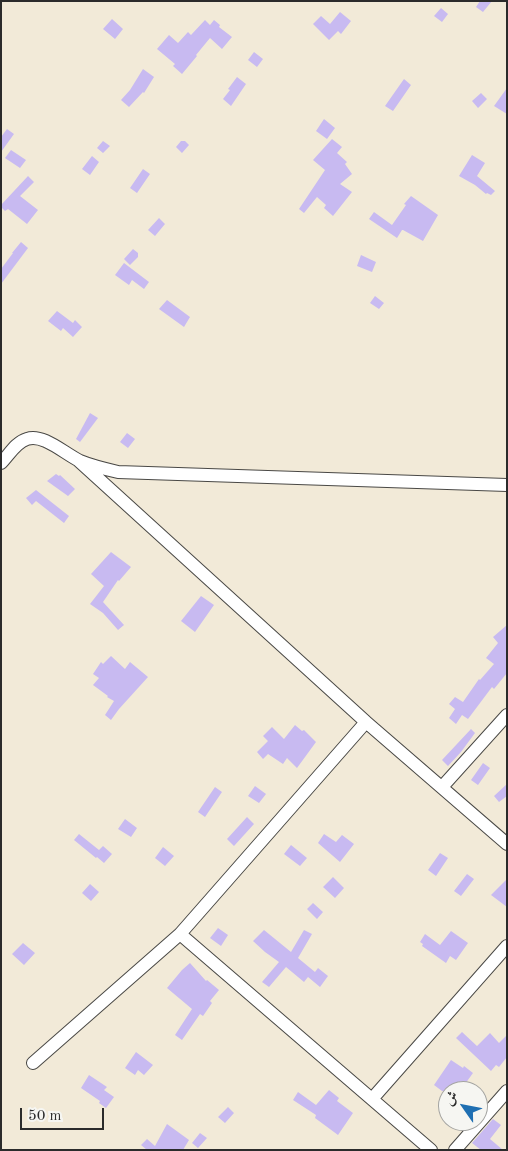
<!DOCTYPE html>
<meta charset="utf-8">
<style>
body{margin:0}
#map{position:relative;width:508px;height:1151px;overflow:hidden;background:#f2ead8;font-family:"Old Standard TT",Amiri,serif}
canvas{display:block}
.frame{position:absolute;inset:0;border:2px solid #2b2b2b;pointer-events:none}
.north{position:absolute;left:438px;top:1081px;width:50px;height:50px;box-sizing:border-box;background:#f6f6f2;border:1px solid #a5a5a2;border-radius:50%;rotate:303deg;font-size:14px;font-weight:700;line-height:20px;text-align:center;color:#2b2b2b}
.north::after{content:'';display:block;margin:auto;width:18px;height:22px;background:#1f6fb2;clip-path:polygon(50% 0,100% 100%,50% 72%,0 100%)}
.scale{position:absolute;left:20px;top:1108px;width:84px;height:22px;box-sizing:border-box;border:2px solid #2b2b2b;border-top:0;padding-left:6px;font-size:15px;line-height:18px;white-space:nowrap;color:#2b2b2b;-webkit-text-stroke:4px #f6f6f2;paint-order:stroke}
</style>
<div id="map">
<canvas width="508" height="1151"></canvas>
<div class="frame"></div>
<div class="north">ش</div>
<div class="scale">50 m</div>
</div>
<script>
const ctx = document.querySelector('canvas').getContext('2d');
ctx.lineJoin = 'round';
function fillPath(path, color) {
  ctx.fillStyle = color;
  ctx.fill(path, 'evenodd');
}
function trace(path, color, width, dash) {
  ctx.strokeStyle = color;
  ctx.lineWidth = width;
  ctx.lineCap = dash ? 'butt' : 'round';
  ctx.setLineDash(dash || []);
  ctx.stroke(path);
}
fillPath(new Path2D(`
 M480 1H492L483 12 476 7Z
 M441 8 448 14 442 22 434 16Z
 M340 12 351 21 341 34 338 31 329 40 313 24 321 16 330 24Z
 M112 19 123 29 115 39 103 29Z
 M205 20 210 25 214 20 220 25 219 27 232 37 222 49 210 38 196 55 197 56 182 74 173 66 175 64 157 49 169 35 178 43 188 32 191 35Z
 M254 52 263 59 257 67 248 60Z
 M143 69 154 77 144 93 143 92 129 107 121 100 130 90Z
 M237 77 246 84 231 106 223 99 230 90 228 89Z
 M404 79 411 85 393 111 385 106Z
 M507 88V114L494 106Z
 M481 93 487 99 478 108 472 101Z
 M324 119 335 128 327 139 316 131Z
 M7 129 14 134 1 152V137Z
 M332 139 342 147 337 153 347 162 345 164 352 174 340 184 352 192 333 216 324 208 326 205 317 197 304 213 299 209 325 170 313 160Z
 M103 141 110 146 103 153 97 148Z
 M181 141H185L189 145 182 153 176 147Z
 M11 150 26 160 20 168 5 158Z
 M472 155 485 163 477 176 495 191 491 195 487 193 486 194 475 185 459 176Z
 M92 156 99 162 90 175 82 169Z
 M143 169 150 174 137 193 130 188Z
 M28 176 34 182 20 196 38 210 27 224 8 209 5 211 1 207V205Z
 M411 196 438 215 423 241 403 230H402L397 238 369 219 374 212 392 225 406 205 404 204Z
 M159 218 165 224 155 236 148 230Z
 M21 242 28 248 1 284V269L13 253H12Z
 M133 249 138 253V257L130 265 124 259Z
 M361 255 376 262 372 272 357 266Z
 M124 263 149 282 144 289 132 280 129 285 115 275Z
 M375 296 384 303 379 309 370 303Z
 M167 300 190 317 184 327 159 309Z
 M57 311 73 323 75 320 82 327 73 337 63 328 61 331 48 321Z
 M90 413 98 418 80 442 76 439Z
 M127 433 135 439 128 448 120 442Z
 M56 474 59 476 60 475 75 489 68 496 47 481Z
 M36 490 69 516 64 523 36 501 32 505 26 498Z
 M111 552 131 567 119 581 118 580 103 602 124 625 118 630 103 613 90 604 104 586 91 574Z
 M201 596 214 605 195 632 181 621Z
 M507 625V673L494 689 492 687 468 719 462 715 456 724 449 718 455 709 449 704 455 697 463 702 479 679 480 680 494 664 486 658 498 643 493 637Z
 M111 656 125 669 130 662 148 677 119 709 111 720 105 715 114 701 107 697 108 696 93 685 99 678 93 674 101 662 103 664Z
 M295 725 302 731 304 730 316 742 297 768 287 758 283 764 268 754 263 759 257 752 268 741 263 736 272 727 284 739Z
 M471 729 475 733 461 752 448 766 442 760Z
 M483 763 490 768 478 785 471 780Z
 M507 784V796L499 802 494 796Z
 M255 786 266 794 259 803 248 796Z
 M215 787 222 792 205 817 198 812Z
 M247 817 254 824 234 846 227 839Z
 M125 819 137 828 131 837 118 829Z
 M79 834 99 850 103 846 112 854 104 863 97 857 96 858 74 840Z
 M324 834 336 842 342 835 354 844 340 862 318 843Z
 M291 845 307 858 300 866 284 854Z
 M163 847 174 856 165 866 155 858Z
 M440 853 448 858 436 876 428 870Z
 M467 874 474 879 461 896 454 891Z
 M333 877 344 888 335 898 323 887Z
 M507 879V907L491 895Z
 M90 884 99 892 91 901 82 893Z
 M313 903 323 912 317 919 307 909Z
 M218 928 228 935 221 946 210 938Z
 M264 930 291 952 304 930 312 934 298 958 315 972 318 968 328 976 320 987 308 977 304 982 286 967 269 987 262 982 279 962 265 952 253 941Z
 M451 931 468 943 456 960 450 956 446 963 422 946 423 944 420 942 425 934 440 945Z
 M23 943 35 953 24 965 12 954Z
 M190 963 206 981 207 980 219 990 210 1001 212 1003 203 1016 200 1014 182 1040 175 1035 192 1009 167 988 182 970Z
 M462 1032 477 1046 490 1033 499 1043 507 1035V1057L499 1067 496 1065 491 1071 456 1038Z
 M136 1052 153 1065 144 1075 138 1070 135 1075 125 1068Z
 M451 1060 463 1068 464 1066 473 1073 460 1091H442L434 1085Z
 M89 1075 107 1087 104 1090 114 1097 106 1108 99 1103 100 1101 81 1088Z
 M329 1090 339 1098 337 1101 353 1113 338 1135 315 1118 316 1115 293 1100 298 1092 316 1105Z
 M228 1107 234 1113 225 1123 218 1117Z
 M493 1119 501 1125 490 1139 503 1150H481L472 1143Z
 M167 1124 189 1140 183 1150H147L141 1145 147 1139 155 1146Z
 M200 1133 207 1138 198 1148 192 1143Z`), '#c8baf1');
const minor = new Path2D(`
 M79 461 366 722 507 844
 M1 463C9 455 16 442 27 439 43 433 65 454 80 461 92 466 105 469 118 472L507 485
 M442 787 507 715
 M180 934 431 1150
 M33 1063 180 934 366 722
 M372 1099 507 946
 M455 1150 507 1091`);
trace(minor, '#494845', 14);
trace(minor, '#fff', 12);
</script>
